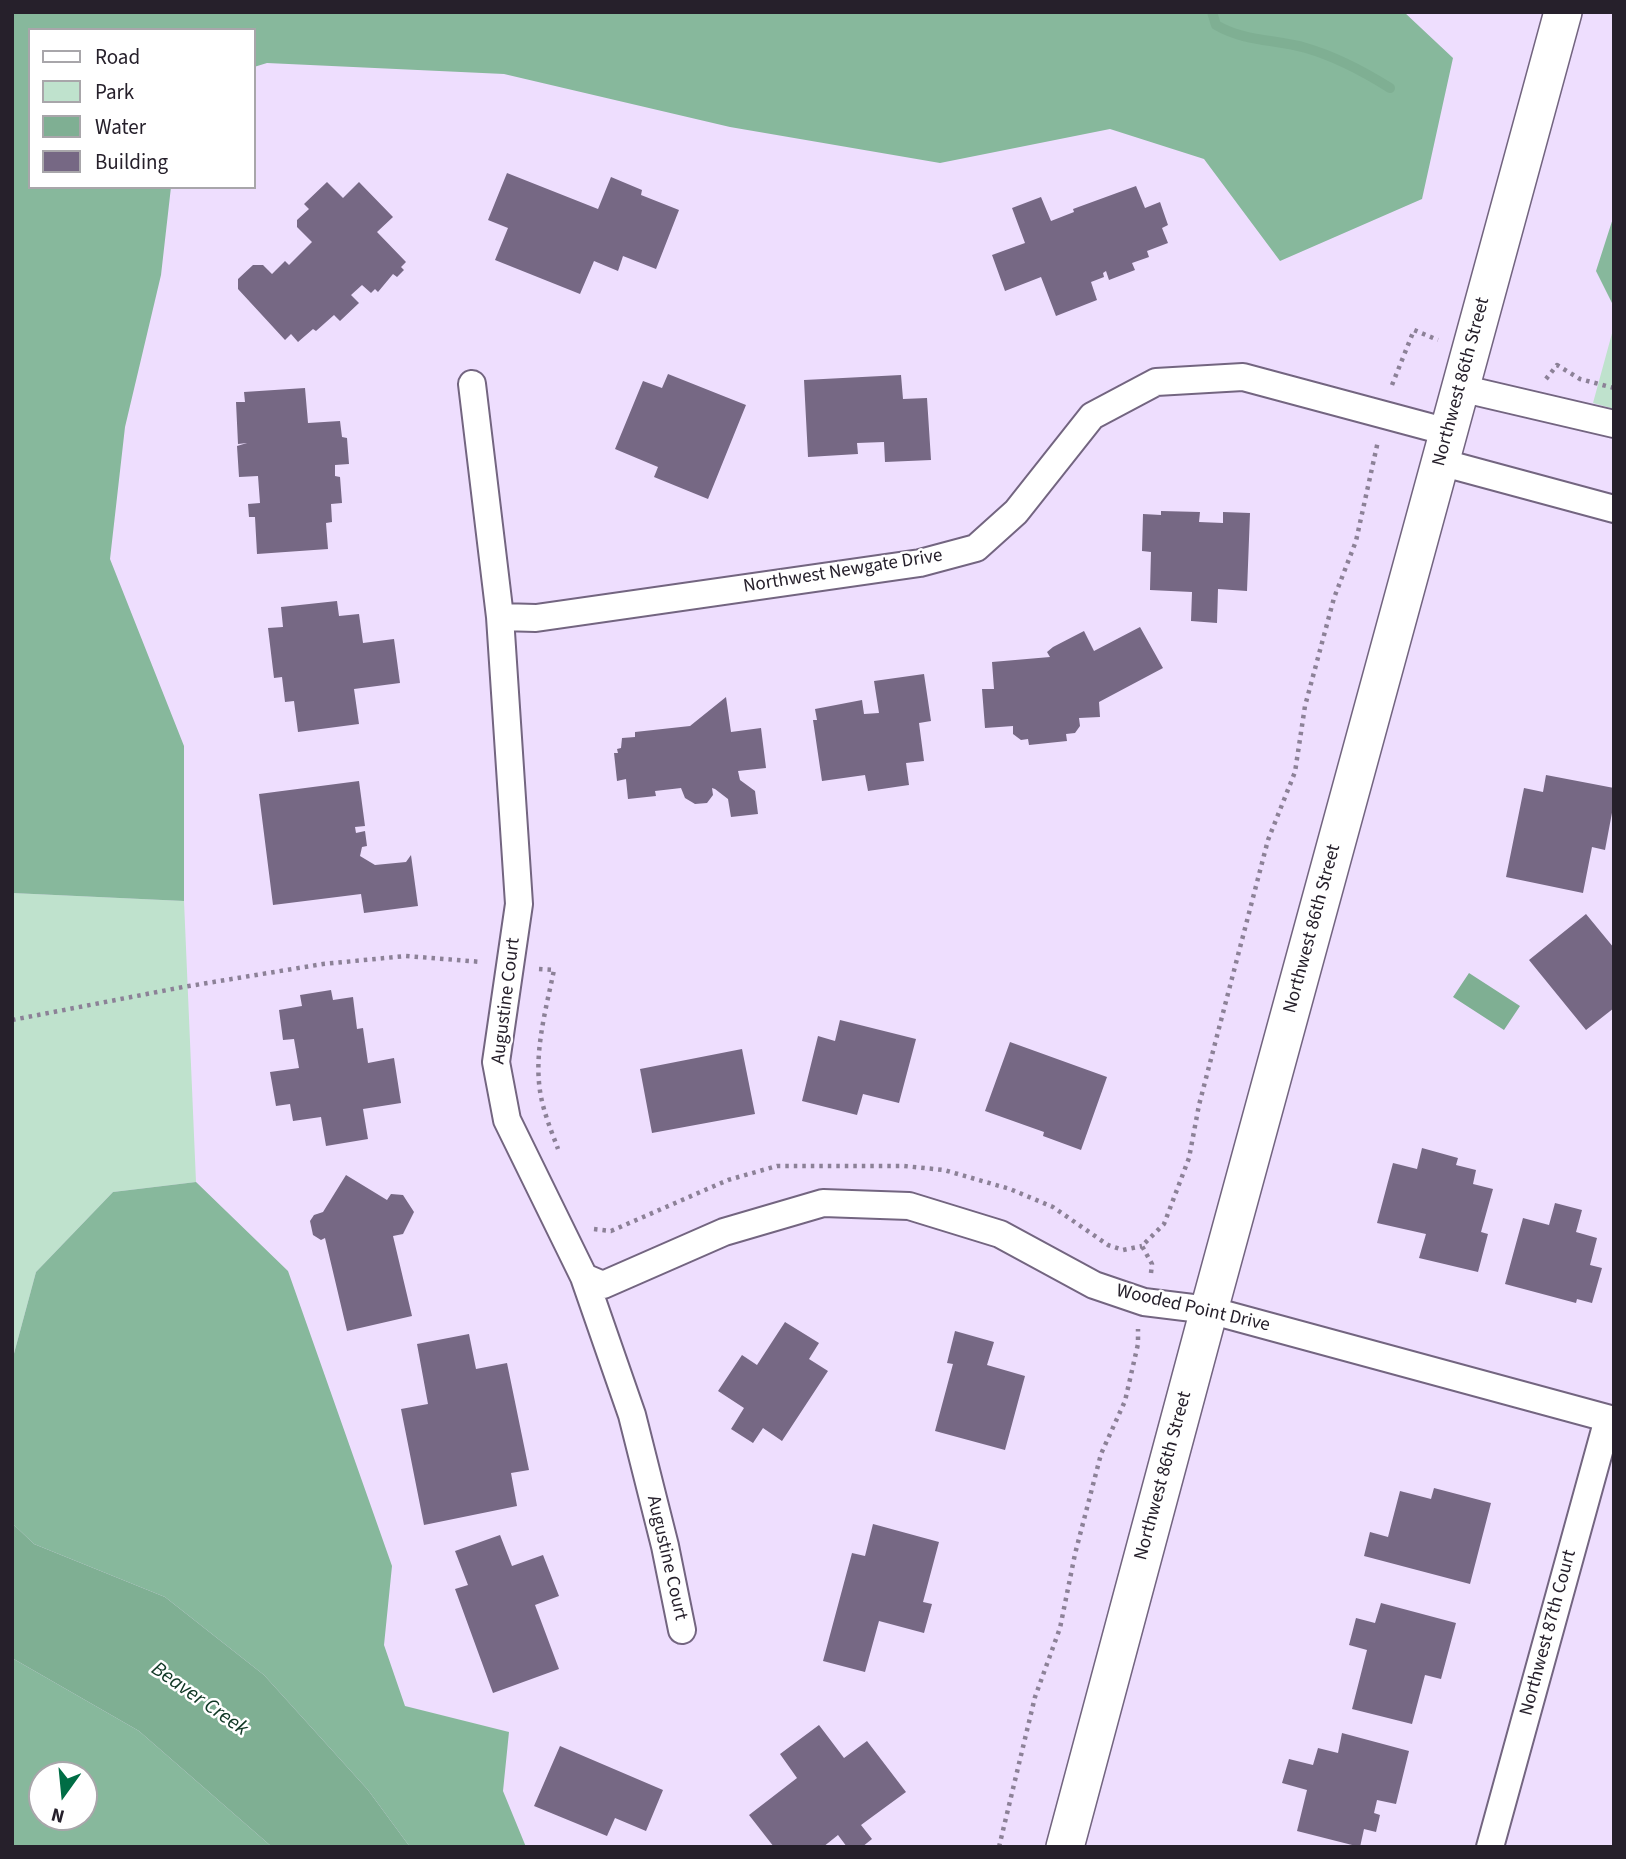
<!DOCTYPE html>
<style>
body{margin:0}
#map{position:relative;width:1626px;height:1859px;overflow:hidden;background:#eedefe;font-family:"Source Sans 3",sans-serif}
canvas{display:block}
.frame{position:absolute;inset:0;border:14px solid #26202b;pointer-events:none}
.legend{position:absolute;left:28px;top:28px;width:228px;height:161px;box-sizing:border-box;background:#fff;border:2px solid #a8a6aa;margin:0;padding:9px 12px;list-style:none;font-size:21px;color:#26202b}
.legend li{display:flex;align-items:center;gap:14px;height:35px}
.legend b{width:35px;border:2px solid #a8a6aa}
.north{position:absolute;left:28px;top:1761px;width:70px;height:70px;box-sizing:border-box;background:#fff;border:2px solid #a8a6aa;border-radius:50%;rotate:195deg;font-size:19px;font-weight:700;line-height:28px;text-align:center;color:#26202b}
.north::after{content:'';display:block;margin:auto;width:24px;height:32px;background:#006d45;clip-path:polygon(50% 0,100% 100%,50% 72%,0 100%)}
</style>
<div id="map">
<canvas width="1626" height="1859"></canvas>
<div class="frame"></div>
<ul class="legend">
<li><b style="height:9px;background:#fff"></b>Road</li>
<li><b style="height:19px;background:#bfe2cd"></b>Park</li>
<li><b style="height:19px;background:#7faf93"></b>Water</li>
<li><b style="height:19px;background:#766884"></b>Building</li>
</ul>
<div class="north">N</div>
</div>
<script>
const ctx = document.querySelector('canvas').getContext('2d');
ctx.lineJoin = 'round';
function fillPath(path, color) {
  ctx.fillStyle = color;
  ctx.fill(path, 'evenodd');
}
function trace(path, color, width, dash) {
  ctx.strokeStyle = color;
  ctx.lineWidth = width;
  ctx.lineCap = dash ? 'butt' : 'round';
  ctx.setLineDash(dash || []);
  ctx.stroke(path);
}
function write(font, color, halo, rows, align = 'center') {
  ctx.font = font + ' "Source Sans 3",sans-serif';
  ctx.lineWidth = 5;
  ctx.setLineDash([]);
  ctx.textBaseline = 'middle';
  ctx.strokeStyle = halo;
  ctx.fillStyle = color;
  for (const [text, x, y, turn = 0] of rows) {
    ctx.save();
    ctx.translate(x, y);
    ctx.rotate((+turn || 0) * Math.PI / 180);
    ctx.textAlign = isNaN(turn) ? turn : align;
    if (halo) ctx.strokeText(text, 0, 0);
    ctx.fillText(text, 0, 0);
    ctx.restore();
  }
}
fillPath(new Path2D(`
 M1614 326V409L1593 403Z
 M12 893 184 901 196 1182 113 1192 36 1272 12 1361Z`), '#bfe2cd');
fillPath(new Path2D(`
 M12 12H1404L1453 58 1422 199 1280 261 1204 159 1110 129 940 163 730 127 504 74 267 63 254 67V30H30V187H171L161 275 125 427 110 559 184 746V901L12 893Z
 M1614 215V307L1596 271Z
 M196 1182 288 1271 392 1566 384 1645 405 1706 509 1732 503 1791 526 1847H410L368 1790 264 1675 165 1597 34 1544 12 1523V1361L36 1272 113 1192Z
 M12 1658 139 1731 272 1847H12ZM42 1775H84V1817H42Z`), '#87b89c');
fillPath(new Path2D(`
 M1469 973 1520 1006 1504 1030 1453 997Z
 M12 1523 34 1544 165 1597 264 1675 368 1790 410 1847H272L139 1731 12 1658Z`), '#7faf93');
trace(new Path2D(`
 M1212 12 1216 25C1245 42 1275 39 1306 48 1337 57 1363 71 1390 88`), '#7faf93', 10);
fillPath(new Path2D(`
 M507 173 598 209 611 177 642 190 641 195 679 210 656 269 623 256 618 271 594 261 580 294 495 260 508 228 488 220Z
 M327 182 343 198 359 182 393 217 377 232 406 262 401 267 404 270 397 277 393 274 378 292 375 289 371 293 362 285 351 295 359 303 340 321 334 315 316 331 313 329 298 342 291 334 285 340 238 289V279L253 265H263L272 274 285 261 289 265 312 242 297 227V220L309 209 304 204Z
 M1136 186 1145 208 1160 202 1168 225 1162 228 1168 243 1147 251 1149 257 1132 263 1135 270 1109 280 1106 271 1103 273 1104 277 1091 282 1097 300 1056 316 1041 277 1005 291 992 255 1025 243 1012 208 1041 197 1051 221 1074 212 1073 209Z
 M668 374 746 405 708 499 654 477 658 467 615 449 643 381 662 388Z
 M901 375 903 399 927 398 931 460 885 462 884 442 857 443 858 454 808 457 804 380Z
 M305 388 308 423 340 421 342 437 347 438 349 464 335 465V476L340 477 342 503 331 504 332 522 326 523 328 549 257 554 255 517H249L248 504 260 503 258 476 239 477 237 446 247 443 238 444 236 402H245L244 392Z
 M1161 511 1200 512 1199 522 1223 523V512L1250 513 1247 591 1218 589 1217 623 1191 621 1192 592 1150 590 1151 552 1142 551 1143 514 1161 515Z
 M337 601 339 616 359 614 363 643 394 639 400 683 354 689 359 724 298 732 294 701 285 702 282 677 274 678 268 628 283 627 281 607Z
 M1140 627 1163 668 1099 702 1100 717 1079 718 1080 726 1075 733 1066 734 1067 741 1029 745 1028 739 1021 740 1013 734V726L985 728 982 689H994L992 662 1050 657 1047 652 1053 647 1084 631 1094 651Z
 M924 674 931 721 919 723 924 761 906 763 909 785 868 791 865 775 822 781 813 720H817L815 709 862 700 864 714 879 713 874 681Z
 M726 697 731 732 761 728 766 768 738 771 740 780 755 791 758 814 731 817 728 799 715 789 712 788 713 795 707 803 695 804 685 798 681 788 655 791 656 796 628 799 626 779 617 781 614 753H618L617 749 621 748 622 738 635 737V732L690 726Z
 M1546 775 1614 788V802L1605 850 1592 847 1583 893 1506 877 1524 788 1543 792Z
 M359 781 365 826 355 827 356 833 365 831 367 846 362 847 360 856 375 865 406 862 411 855 418 906 364 913 361 894 273 905 259 794Z
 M1586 914 1614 948V1008L1586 1030 1529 960Z
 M331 990 333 1000 353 997 357 1029 363 1028 368 1063 394 1058 401 1103 363 1109 368 1139 326 1146 321 1117 293 1121 290 1104 276 1106 270 1072 299 1068 294 1039 283 1040 279 1010 302 1006 300 995Z
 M840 1020 916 1039 899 1103 863 1094 857 1115 802 1101 818 1036 835 1041Z
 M1010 1042 1107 1077 1081 1150 1043 1136 1044 1132 985 1111Z
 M742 1049 755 1114 652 1133 640 1069Z
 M1422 1148 1458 1158 1456 1165 1476 1170 1473 1184 1493 1189 1481 1232 1488 1234 1478 1272 1419 1258 1426 1234 1377 1223 1393 1163 1417 1169Z
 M346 1175 387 1200 391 1194 403 1195 414 1212 403 1234 393 1236 412 1316 347 1331 325 1238 321 1240 313 1235 310 1221 314 1215 323 1212Z
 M1555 1203 1582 1210 1576 1232 1597 1238 1590 1265 1602 1268 1592 1303 1577 1299 1576 1303 1505 1284 1523 1218 1549 1225Z
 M785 1322 819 1343 809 1359 828 1371 782 1441 763 1428 753 1443 731 1429 744 1408 718 1391 742 1355 757 1365Z
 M955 1331 994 1342 987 1365 1025 1376 1005 1450 935 1431 953 1364 947 1363Z
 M469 1334 476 1369 507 1363 529 1470 511 1473 517 1506 424 1525 401 1409 428 1404 417 1344Z
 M1434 1488 1491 1503 1470 1584 1364 1556 1370 1532 1388 1537 1400 1491 1431 1499Z
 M873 1524 939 1542 923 1602 932 1604 924 1633 879 1621 865 1672 823 1661 852 1553 865 1556Z
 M500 1535 512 1566 543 1555 559 1596 535 1605 559 1669 493 1693 455 1589 468 1585 455 1551Z
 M1381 1603 1456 1623 1441 1679 1425 1675 1412 1724 1352 1709 1367 1650 1349 1645 1356 1618 1375 1623Z
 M819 1725 844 1758 867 1741 906 1792 861 1825 872 1839 862 1847H847L838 1835 823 1847H774L749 1815 797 1778 780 1754Z
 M1342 1733 1409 1751 1396 1804 1377 1800 1374 1813 1380 1815 1376 1832 1364 1829 1360 1847 1297 1831 1307 1790 1282 1783 1289 1759 1313 1765 1318 1748 1338 1753Z
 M560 1746 663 1790 646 1831 615 1818 607 1836 534 1806Z`), '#766884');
const street = new Path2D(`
 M472 384 500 617 519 904 496 1062 507 1120 584 1277 632 1415 665 1546 682 1630
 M1460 388 1614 424
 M1440 462 1614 509
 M500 617 536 618 920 563 976 548 1016 512 1092 416 1156 382 1243 377 1448 432
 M584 1277 603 1285 724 1232 823 1203 909 1206 1000 1234 1094 1285 1144 1302 1209 1310 1614 1420
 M1490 1847 1608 1419`);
const secondary = new Path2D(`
 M1065 1847 1209 1310 1563 12`);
trace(street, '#736580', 30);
trace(secondary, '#736580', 40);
trace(new Path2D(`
 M1546 379 1557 365 1580 379 1614 388
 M1392 385 1414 330 1438 340
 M539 969 554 970C546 1009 534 1051 540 1091 543 1111 551 1130 558 1149
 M12 1020 183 987 323 964 406 956 482 962
 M594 1229 611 1231 728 1180 777 1166H904L944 1170 1010 1189 1053 1207 1108 1245 1123 1250 1142 1246
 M1151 1273 1152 1264 1142 1246 1164 1224 1189 1158 1199 1105 1268 840 1295 772 1305 706 1334 598 1356 541 1378 441
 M999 1847 1035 1697 1060 1628 1075 1554 1101 1454 1125 1401 1138 1344V1329`), '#8c8197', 4.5, [3.5, 5]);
trace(street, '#fff', 26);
trace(secondary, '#fff', 37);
write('19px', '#26202b', '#fff', [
 ["Northwest 86th Street",1462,382,-75],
 ["Northwest Newgate Drive",843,572,-9],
 ["Northwest 86th Street",1313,929,-75],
 ["Augustine Court",507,1001,-83],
 ["Wooded Point Drive",1193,1309,13],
 ["Northwest 86th Street",1164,1476,-75],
 ["Augustine Court",666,1558,77],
 ["Northwest 87th Court",1549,1633,-75]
]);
write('italic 21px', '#0f3724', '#fff', [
 ["Beaver Creek",199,1700,35]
]);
</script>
